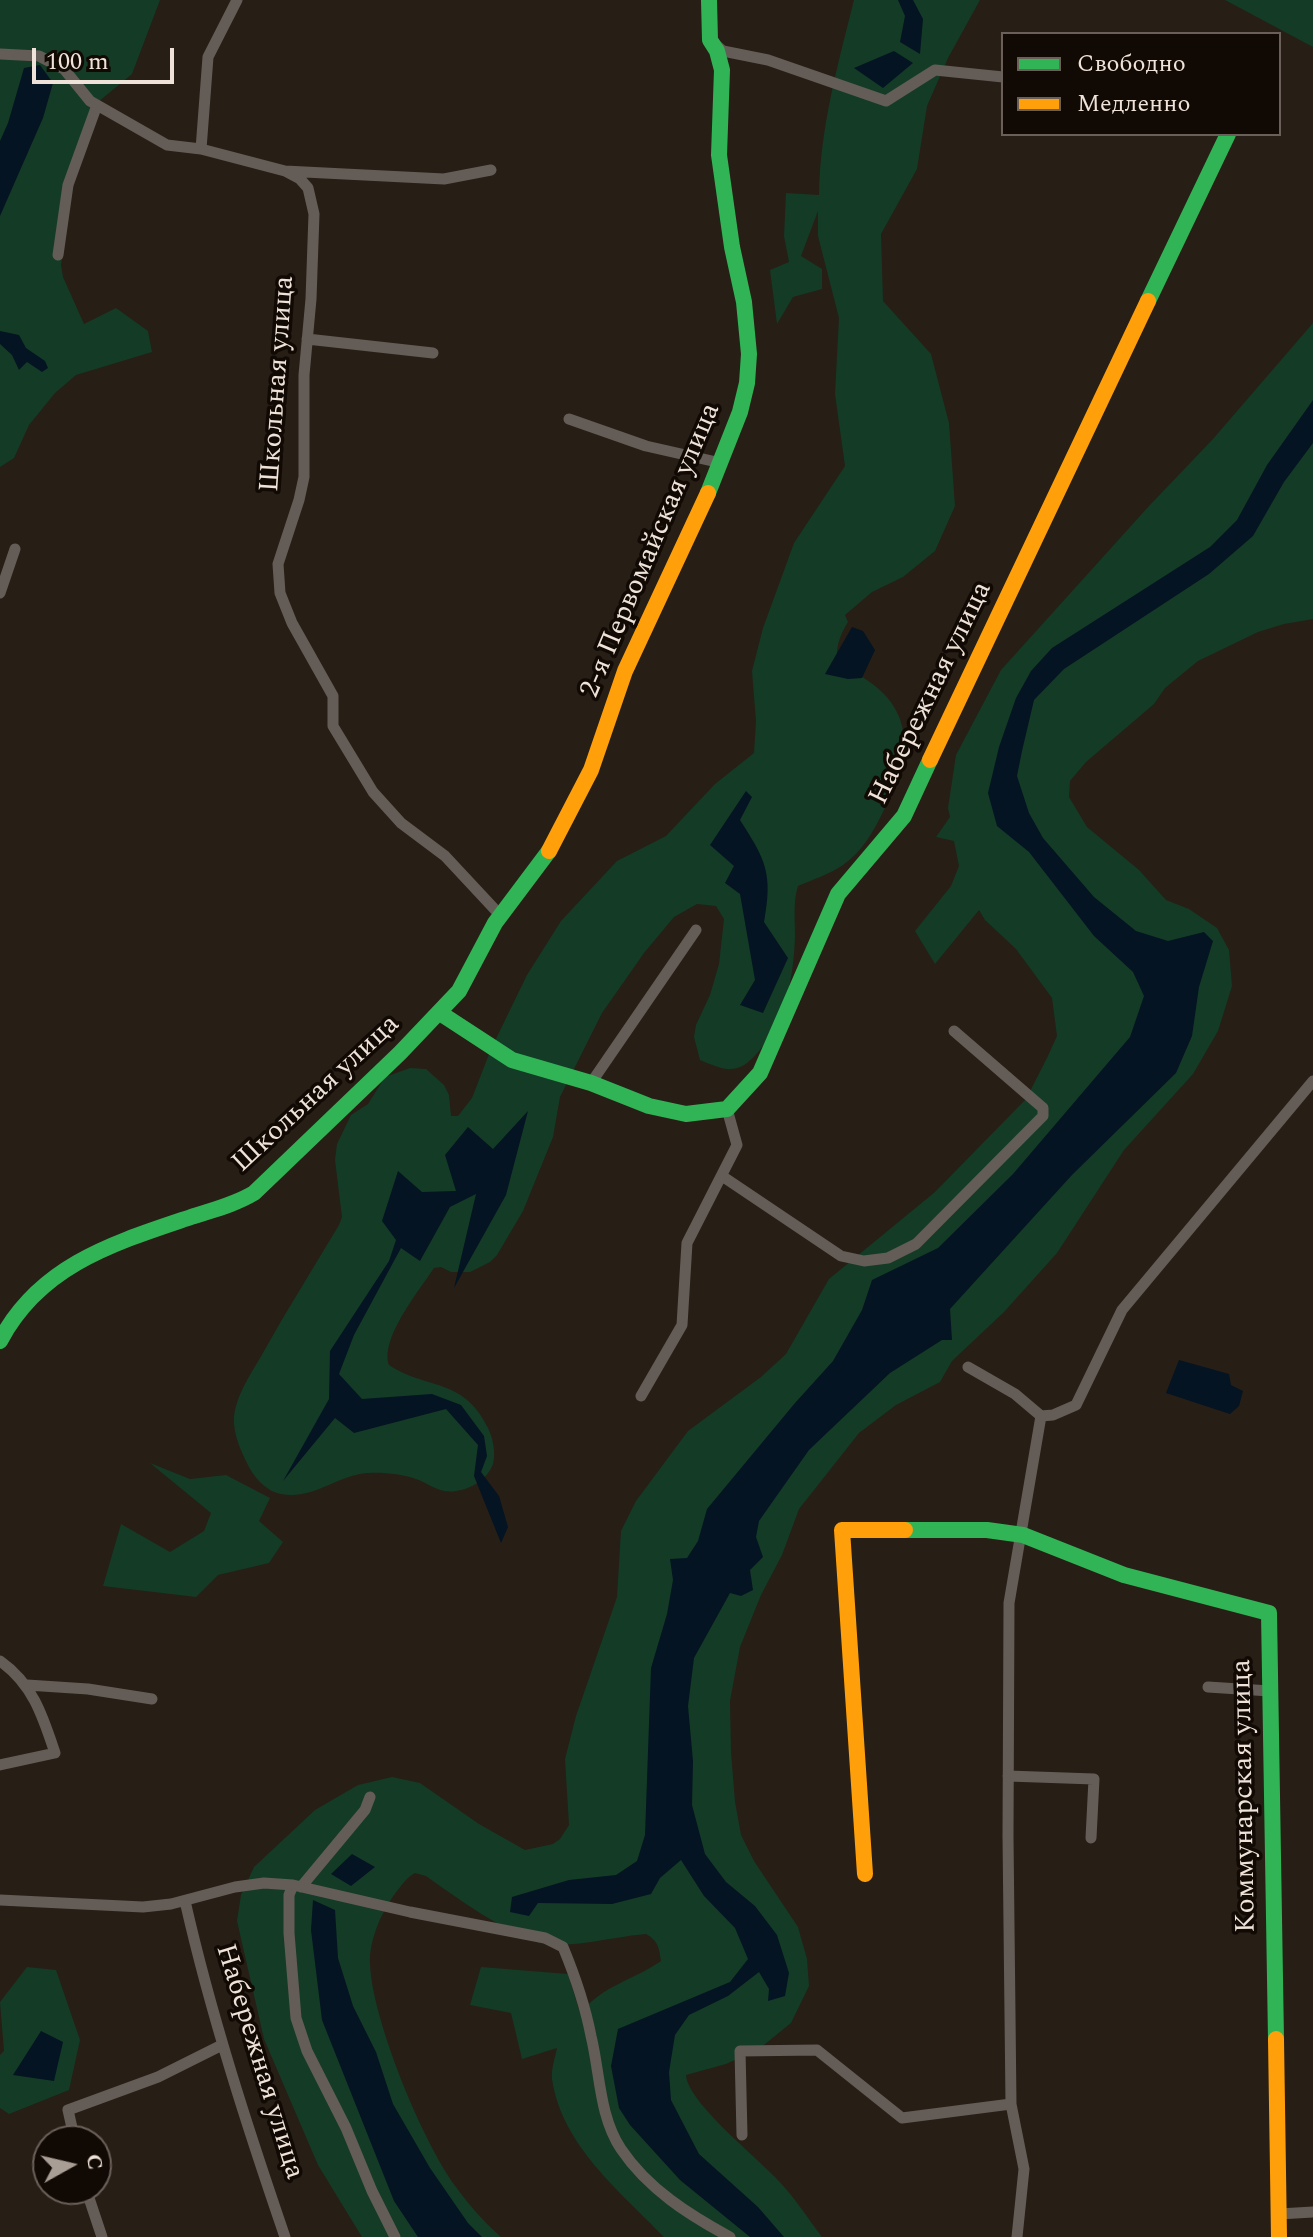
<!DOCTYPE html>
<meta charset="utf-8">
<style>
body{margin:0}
#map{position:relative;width:1313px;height:2237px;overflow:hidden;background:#271e16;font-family:Spectral,serif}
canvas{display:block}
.legend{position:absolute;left:1001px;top:32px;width:280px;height:104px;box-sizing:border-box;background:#110904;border:2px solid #6a6059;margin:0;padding:10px 14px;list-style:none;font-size:24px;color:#efe3d9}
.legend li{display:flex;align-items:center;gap:16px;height:40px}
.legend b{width:40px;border:2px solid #6a6059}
.north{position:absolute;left:32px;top:2125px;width:80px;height:80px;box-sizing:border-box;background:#110904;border:2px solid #6a6059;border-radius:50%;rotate:82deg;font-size:22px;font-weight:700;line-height:32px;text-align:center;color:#efe3d9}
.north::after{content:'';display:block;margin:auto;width:28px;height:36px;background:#a99e95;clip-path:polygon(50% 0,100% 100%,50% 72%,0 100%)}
.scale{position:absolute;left:32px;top:48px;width:142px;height:36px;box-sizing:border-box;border:4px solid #efe3d9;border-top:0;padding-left:10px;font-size:24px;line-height:28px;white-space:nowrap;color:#efe3d9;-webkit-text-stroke:6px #110904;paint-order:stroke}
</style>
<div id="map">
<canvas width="1313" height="2237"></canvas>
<ul class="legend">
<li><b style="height:10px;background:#30b455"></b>Свободно</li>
<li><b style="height:10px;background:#ff9f0a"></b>Медленно</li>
</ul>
<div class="north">С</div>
<div class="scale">100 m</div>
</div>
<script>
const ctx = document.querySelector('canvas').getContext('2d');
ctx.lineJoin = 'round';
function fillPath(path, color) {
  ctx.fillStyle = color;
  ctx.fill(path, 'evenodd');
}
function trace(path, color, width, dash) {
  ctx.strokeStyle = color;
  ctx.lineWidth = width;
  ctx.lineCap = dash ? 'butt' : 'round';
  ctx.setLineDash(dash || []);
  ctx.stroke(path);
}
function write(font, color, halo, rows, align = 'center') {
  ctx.font = font + ' Spectral,serif';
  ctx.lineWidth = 7;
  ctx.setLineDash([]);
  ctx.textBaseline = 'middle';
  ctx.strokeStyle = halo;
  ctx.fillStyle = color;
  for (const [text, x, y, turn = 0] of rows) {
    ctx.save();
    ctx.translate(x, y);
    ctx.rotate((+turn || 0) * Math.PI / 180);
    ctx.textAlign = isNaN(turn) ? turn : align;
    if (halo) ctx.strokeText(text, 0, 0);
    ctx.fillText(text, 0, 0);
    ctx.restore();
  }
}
fillPath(new Path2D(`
 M0 0H160L132 74 92 107 68 209 61 265 63 277 84 324 116 308 148 331 152 352 76 375 55 393 29 425 14 458 0 467Z
 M854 0H980L948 58 927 106 917 169 881 234 883 301 931 354 949 423 955 506 935 551 903 577 872 592 845 615 848 622C839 637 836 646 837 664 912 696 919 743 883 812 873 832 862 852 843 865 830 874 812 880 798 886 793 901 795 919 795 935 794 976 786 1019 759 1051 739 1075 728 1072 700 1060L694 1037 696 1025 710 995 719 964 724 919 716 906 697 904 674 917 644 953 602 1013 560 1097 553 1137 523 1211 497 1255 490 1262 470 1272H451L441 1267 434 1268C419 1291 380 1338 389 1365 426 1390 464 1377 488 1428 493 1438 496 1453 493 1464 487 1480 471 1489 456 1491 440 1494 430 1484 416 1479 402 1474 383 1472 368 1473 336 1475 315 1500 281 1494 265 1491 253 1476 247 1463 239 1447 231 1428 235 1410 239 1390 254 1369 264 1351 288 1308 314 1267 339 1225L342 1217 335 1160 337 1144 351 1115 368 1104 385 1077 410 1068 426 1069 444 1085 449 1095 451 1116H458L472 1098 491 1049 527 975 561 921 617 861 666 836 715 784 754 753 756 721 752 671 763 628 794 543 845 466 835 394 839 318 818 236V211L801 256 822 269V289L793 297 777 324 770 270 789 262 784 236 786 193 819 195C820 128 838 64 854 0Z
 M1225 0H1313V47Z
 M1313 323V619L1284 624 1258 632 1198 661 1165 688 1154 704 1086 762 1070 781 1069 797 1087 827 1139 870 1166 900 1189 909 1217 928 1229 950 1232 986 1218 1031 1193 1074 1124 1150 1057 1253 1004 1312 952 1361 940 1382 896 1405 859 1433 799 1509 782 1555 761 1595 740 1647 730 1701 731 1752 735 1802 741 1835 754 1861 798 1927 807 1959 809 1986 791 2023 759 2049 726 2064 686 2075C687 2101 755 2156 775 2177 793 2195 807 2217 822 2237H664C620 2191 562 2146 552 2079 551 2069 555 2058 557 2048L522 2059 511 2013 470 2005 481 1967 568 1974 580 2013C605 1984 632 1981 661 1961 659 1947 658 1941 646 1934 617 1936 565 1950 540 1943 509 1935 452 1895 426 1876L415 1873C406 1878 401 1886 394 1895 381 1914 369 1940 370 1964 372 2019 422 2141 456 2187 469 2205 484 2222 501 2237H362L318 2165 264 2039 237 1921 241 1895 254 1867 315 1810 358 1785 392 1777 420 1783 479 1824 525 1850 553 1844 560 1839 569 1825 565 1759 576 1716 617 1597 621 1531 636 1501 688 1431 761 1377 786 1354 829 1279 935 1192 1026 1099 1047 1058 1057 1036 1052 998 1016 949 985 920 979 910 935 964 915 931 951 886 959 866 954 841 936 837 950 817 948 808 956 755 1001 670 1149 506 1213 439Z
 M150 1463 190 1479 226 1475 270 1498 259 1521 283 1542 269 1563 218 1575 196 1597 103 1586 121 1524 170 1552 204 1531 211 1513Z
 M27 1967 56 1970 80 2040 69 2090 9 2114 0 2108V2055L4 2051 0 2002Z`), '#143b26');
fillPath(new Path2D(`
 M898 0H913L923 19 920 54 900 42 905 16Z
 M894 51 913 63 883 88 854 68Z
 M40 65 53 83 43 118 0 216V141L8 123 24 68Z
 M0 331 19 335 26 348 45 361 48 368 42 372 27 362 19 370 12 355 0 344Z
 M1313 400V443L1284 482 1253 536 1209 574 1064 669 1034 700 1022 751 1017 776 1029 813 1043 838 1094 897 1136 931 1168 941 1204 932 1213 941 1199 987 1192 1036 1176 1073 1072 1175 950 1309 952 1340H942L890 1373 809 1450 759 1521 756 1537 763 1557 750 1570 753 1590 741 1596 730 1593 694 1658 688 1706 693 1761 692 1805 705 1854 726 1882 755 1906 777 1935 789 1973 785 1996 768 2001 769 1989 759 1972 728 1996 689 2015 675 2035 669 2072 671 2100 699 2154 758 2207 784 2237H750L680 2180 630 2125 619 2108 611 2066 618 2029 730 1982 748 1959 735 1928 704 1896 681 1860 660 1878 651 1894 612 1904 538 1903 529 1916 510 1912 512 1897 569 1880 616 1875 637 1861 645 1835 651 1668 667 1614 673 1580 670 1559 687 1558 698 1541 707 1509 795 1403 833 1361 862 1310 872 1280 938 1248 1013 1174 1130 1037 1144 996 1133 972 1094 936 1029 852 997 826 988 793 999 747 1016 698 1031 671 1052 648 1210 547 1237 520 1267 465Z
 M852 627 863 631 875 650 862 678 848 679 825 674Z
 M746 791 752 797 740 820C766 860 773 874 764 922L788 958 763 1013 740 1005 755 980 740 894 725 883 734 866 710 845Z
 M528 1111 506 1195 454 1288 476 1194 450 1207 420 1261 401 1248 354 1335 339 1374 362 1399 432 1394 461 1405 484 1436 487 1456 481 1472 499 1496 508 1527 501 1543 474 1476 478 1445 446 1409 354 1433 335 1418 283 1481 329 1399 330 1351 389 1261 396 1240 382 1221 398 1171 422 1192 456 1191 445 1155 468 1127 493 1149Z
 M1179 1360 1229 1374 1231 1385 1243 1391 1239 1406 1230 1414 1166 1393Z
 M352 1854 375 1867 351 1886 331 1874Z
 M313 1900 335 1910 338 1958 353 2006 376 2052 393 2104 430 2168 468 2223 482 2237H418L394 2201 322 2020 311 1930Z
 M41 2031 63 2042 54 2081 13 2075Z`), '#041422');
trace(new Path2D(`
 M714 43 723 51 768 60 886 101 935 70 1003 77
 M0 54 39 56 64 69 90 101 167 145 201 149 285 171 444 179 491 170
 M201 149 208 57 237 0
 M285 171 300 179 308 188 314 214 311 299 304 375V477L299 500 278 564 280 593 292 623 333 696V726L373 792 401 823 445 856 500 915
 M58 255 68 185 97 105
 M307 339 433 353
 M569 419 646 446 721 463
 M0 593 15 549
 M591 1083 696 930
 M722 1176 841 1256 864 1261 888 1258 916 1244 1043 1116V1108L954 1031
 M968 1367 1015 1394 1041 1416 1009 1603 1008 1836 1011 2104 1024 2169 1017 2237
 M641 1396 682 1325 687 1243 737 1145 727 1109
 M1041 1416 1053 1415 1076 1405 1122 1310 1313 1081
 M0 1661C33 1684 43 1717 55 1753L0 1765
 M27 1685 88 1689 152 1699
 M1208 1687 1270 1691
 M1008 1776 1094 1779 1091 1838
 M293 1885 289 1895V1933L296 2018 307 2051 346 2128 372 2191 395 2237
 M301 1887 365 1810 370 1797
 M0 1900 143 1907 171 1904 235 1887 264 1883 293 1885 410 1912 545 1938 563 1947C575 1976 585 2005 591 2036 600 2072 599 2116 621 2149 648 2189 689 2215 730 2237
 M185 1901C211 2015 247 2126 285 2237
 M742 2135 740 2051 817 2050 902 2118 1011 2104
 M75 2141 68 2110 158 2077 222 2045
 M86 2189 102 2237
 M1279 2214 1313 2212`), '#645c56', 11);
trace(new Path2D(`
 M1148 301 1228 134
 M708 493 740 412 747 383 749 354 744 302 732 247 719 155 722 70 717 51 710 40 709 0
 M440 1013 512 1060 591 1083 649 1106 686 1114 727 1109 760 1073 838 894 904 816 930 760
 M0 1341C40 1265 114 1243 191 1217 212 1210 234 1205 254 1193L400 1053 459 991 495 923 549 851
 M905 1530H987L1023 1535 1124 1575 1269 1613 1276 2039`), '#30b455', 16);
trace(new Path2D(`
 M930 760 1148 301
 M549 851 591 770 625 671 708 493
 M865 1874 842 1530H905
 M1276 2039 1279 2237`), '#ff9f0a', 16);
write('28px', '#efe3d9', '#110904', [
 ["Школьная улица",279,384,-86],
 ["2-я Первомайская улица",652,551,-67],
 ["Набережная улица",932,694,-64],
 ["Школьная улица",317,1095,-43],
 ["Коммунарская улица",1246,1796,-91],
 ["Набережная улица",258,2062,73]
]);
</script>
